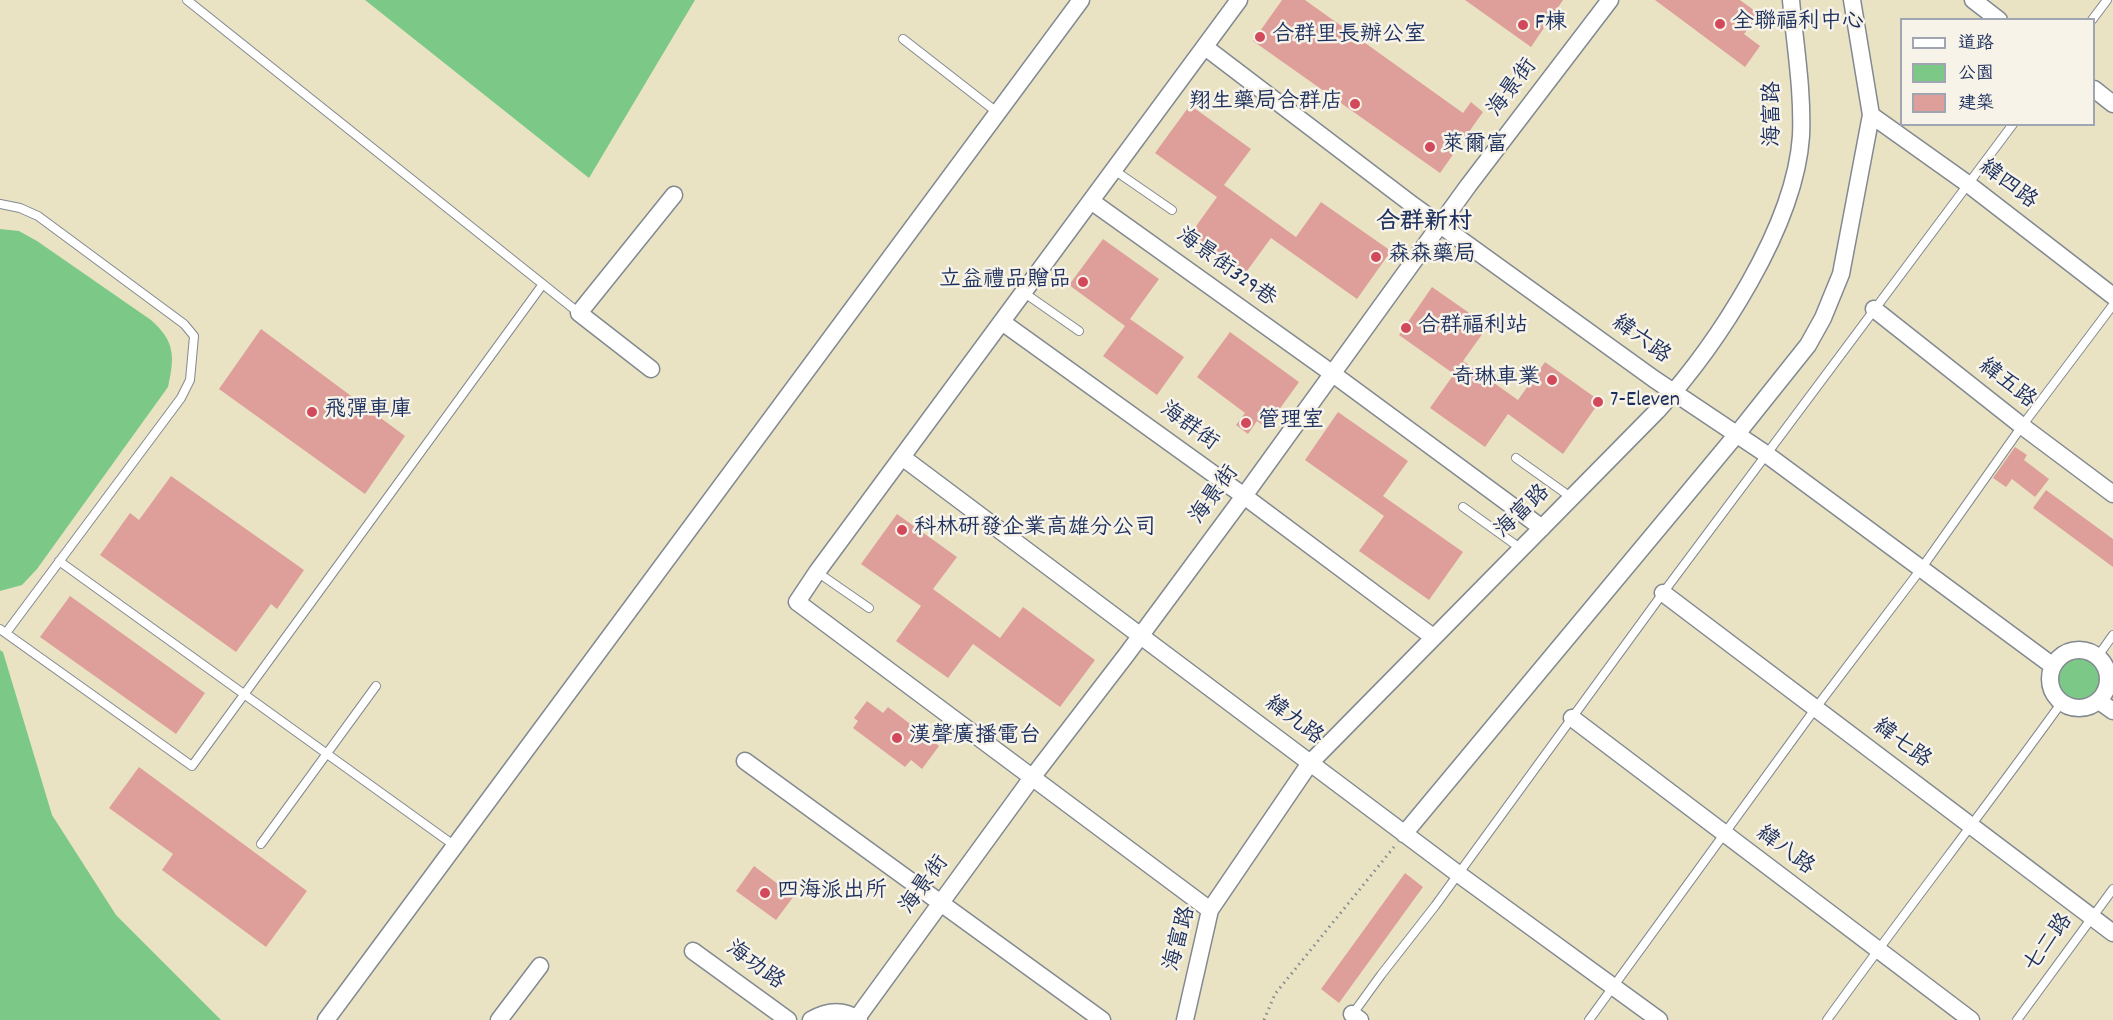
<!DOCTYPE html>
<meta charset="utf-8">
<style>
body{margin:0}
#map{position:relative;width:2113px;height:1020px;overflow:hidden;background:#e9e3c4;font-family:Dekko,"LXGW WenKai TC",sans-serif}
canvas{display:block}
.legend{position:absolute;left:1900px;top:18px;width:195px;height:108px;box-sizing:border-box;background:#f7f3e8;border:2px solid #9fa5b1;margin:0;padding:8px 10px;list-style:none;font-size:18px;color:#1b2f5e}
.legend li{display:flex;align-items:center;gap:12px;height:30px}
.legend b{width:30px;border:2px solid #9fa5b1}
</style>
<div id="map">
<canvas width="2113" height="1020"></canvas>
<ul class="legend">
<li><b style="height:8px;background:#fff"></b>道路</li>
<li><b style="height:16px;background:#7cc987"></b>公園</li>
<li><b style="height:16px;background:#de9f9a"></b>建築</li>
</ul>
</div>
<script>
const ctx = document.querySelector('canvas').getContext('2d');
ctx.lineJoin = 'round';
function fillPath(path, color) {
  ctx.fillStyle = color;
  ctx.fill(path, 'evenodd');
}
function trace(path, color, width, dash) {
  ctx.strokeStyle = color;
  ctx.lineWidth = width;
  ctx.lineCap = dash ? 'butt' : 'round';
  ctx.setLineDash(dash || []);
  ctx.stroke(path);
}
function write(font, color, halo, rows, align = 'center') {
  ctx.font = font + ' Dekko,"LXGW WenKai TC",sans-serif';
  ctx.lineWidth = 5;
  ctx.setLineDash([]);
  ctx.textBaseline = 'middle';
  ctx.strokeStyle = halo;
  ctx.fillStyle = color;
  for (const [text, x, y, turn = 0] of rows) {
    ctx.save();
    ctx.translate(x, y);
    ctx.rotate((+turn || 0) * Math.PI / 180);
    ctx.textAlign = isNaN(turn) ? turn : align;
    if (halo) ctx.strokeText(text, 0, 0);
    ctx.fillText(text, 0, 0);
    ctx.restore();
  }
}
fillPath(new Path2D(`
 M365 0H695L589 178Z
 M0 229 19 231 37 241 151 320C175 341 175 357 168 387L37 569 22 585 0 591Z
 M0 650 3 652 52 815 116 915 221 1020H0Z
 M2055 680a25 25 0 1 1 50 0a25 25 0 1 1-50 0Z`), '#7cc987');
fillPath(new Path2D(`
 M1282 0H1305L1463 113 1471 102 1483 112 1440 173 1253 41Z
 M1465 0H1563L1531 47Z
 M1655 0H1740L1759 14 1744 34 1760 46 1745 67Z
 M1190 105 1251 149 1224 185 1296 237 1321 202 1391 251 1357 299 1271 238 1244 275 1189 236 1217 197 1155 153Z
 M1103 239 1159 279 1130 319 1184 357 1157 395 1103 356 1125 326 1069 285Z
 M1432 287 1488 326 1463 361 1518 400 1545 362 1600 401 1563 454 1508 414 1485 447 1430 408 1454 374 1399 335Z
 M261 329 405 436 365 494 219 389Z
 M1230 332 1299 382 1266 428 1257 421 1248 434 1236 425 1245 413 1197 377Z
 M1338 412 1408 461 1383 496 1463 552 1429 600 1359 551 1384 516 1305 460Z
 M2015 447 2027 455 2024 460 2049 479 2035 497 2012 479 2006 487 1993 478Z
 M171 476 304 570 277 609 271 604 236 652 100 555 130 513 139 520Z
 M2046 490 2113 539V567L2033 508Z
 M897 514 957 557 933 589 1000 638 1023 607 1095 660 1060 707 973 644 948 678 896 641 921 606 861 564Z
 M70 596 205 693 176 734 40 637Z
 M867 701 883 713 888 707 939 746 922 769 911 760 905 767 853 728 858 721 854 718Z
 M139 767 307 891 266 947 162 870 173 854 109 808Z
 M754 866 794 896 776 920 736 891Z
 M1405 873 1423 887 1339 1003 1321 989Z`), '#de9f9a');
const lane = new Path2D(`
 M187 0 579 313
 M2092 20 2107 0
 M903 39 998 113
 M1114 170 1172 210
 M0 204 20 208 38 216 184 324 194 336 190 380 181 398 6 633
 M1023 292 1079 331
 M1516 458 1572 498
 M1463 507 1520 548
 M59 561 455 846
 M817 572 869 608
 M0 629 192 766 543 284
 M2098 656 2113 635
 M261 844 376 686
 M1352 1015 1381 975 1435 906 1663 593 2013 124
 M1589 1020 1815 709 1921 569 2022 426 2113 305
 M1827 1020C1904 913 1985 809 2062 702
 M2017 1020 2113 889`);
const street = new Path2D(`
 M1973 0 1999 20
 M1205 47 1414 206 1654 379 1766 454 2053 666
 M2094 89 2113 104
 M1871 115 1968 184 2113 296
 M1091 201 1333 374 1542 528
 M1874 309 2022 426 2113 494
 M1002 322 1244 496 1433 637
 M651 369 579 313 674 195
 M902 457 1457 873 1659 1020
 M1663 593 2113 933
 M2050 679a29 29 0 1 1 58 0a29 29 0 1 1-58 0Z
 M2099 701 2113 711
 M1572 718 1971 1020
 M745 761 1102 1020
 M1404 834 1737 434 1808 345 1823 318 1841 274 1871 115 1852 0
 M1210 910 797 602 817 572 1239 0
 M693 951 788 1020
 M1352 1014 1360 1020
 M857 1018 1031 779 1127 654 1244 496 1468 186 1610 0
 M326 1020 1081 0
 M499 1020 540 966
 M811 1020C828 1010 843 1009 859 1020
 M1185 1020 1210 910 1310 763 1657 411C1717 345 1795 227 1801 136 1803 91 1795 45 1791 0`);
trace(lane, '#828991', 10);
trace(street, '#828991', 19);
trace(new Path2D(`
 M1264 1020 1275 994 1394 847`), '#828991', 3, [1.5, 4.5]);
trace(lane, '#fff', 8);
trace(street, '#fff', 16);
for (const [x, y, r, color] of [
 [1720,24,6,"#d1495b"],
 [1523,25,6,"#d1495b"],
 [1260,37,6,"#d1495b"],
 [1355,104,6,"#d1495b"],
 [1430,147,6,"#d1495b"],
 [1376,257,6,"#d1495b"],
 [1083,282,6,"#d1495b"],
 [1406,328,6,"#d1495b"],
 [1552,380,6,"#d1495b"],
 [1598,402,6,"#d1495b"],
 [312,412,6,"#d1495b"],
 [1246,423,6,"#d1495b"],
 [902,530,6,"#d1495b"],
 [897,738,6,"#d1495b"],
 [765,893,6,"#d1495b"]
]) {
  const dot = new Path2D();
  dot.arc(x, y, r, 0, 2 * Math.PI);
  ctx.fillStyle = color;
  ctx.fill(dot);
  trace(dot, '#f7f3e8', 2);
}
write('22px', '#1b2f5e', '#f7f3e8', [
 ["全聯福利中心",1732,24],
 ["F棟",1535,25],
 ["合群里長辦公室",1272,37],
 ["翔生藥局合群店",1343,104,"right"],
 ["萊爾富",1442,147],
 ["森森藥局",1388,257],
 ["立益禮品贈品",1071,282,"right"],
 ["合群福利站",1418,328],
 ["奇琳車業",1540,380,"right"],
 ["7-Eleven",1610,402],
 ["飛彈車庫",324,412],
 ["管理室",1258,423],
 ["科林研發企業高雄分公司",914,530],
 ["漢聲廣播電台",909,738],
 ["四海派出所",777,893]
], 'left');
write('22px', '#1b2f5e', '#f7f3e8', [
 ["海景街",1514,89,-53],
 ["海富路",1775,114,-90],
 ["緯四路",2007,186,37],
 ["海景街329巷",1225,269,36],
 ["緯六路",1640,341,36],
 ["緯五路",2006,385,38],
 ["海群街",1188,428,36],
 ["海景街",1216,496,-54],
 ["海富路",1524,513,-44],
 ["緯九路",1293,722,37],
 ["緯七路",1901,745,37],
 ["緯八路",1784,852,37],
 ["海景街",926,886,-54],
 ["海富路",1182,939,-75],
 ["七二路",2050,944,-54],
 ["海功路",754,967,36]
]);
write('bold 24px', '#1b2f5e', '#f7f3e8', [
 ["合群新村",1424,225]
]);
</script>
